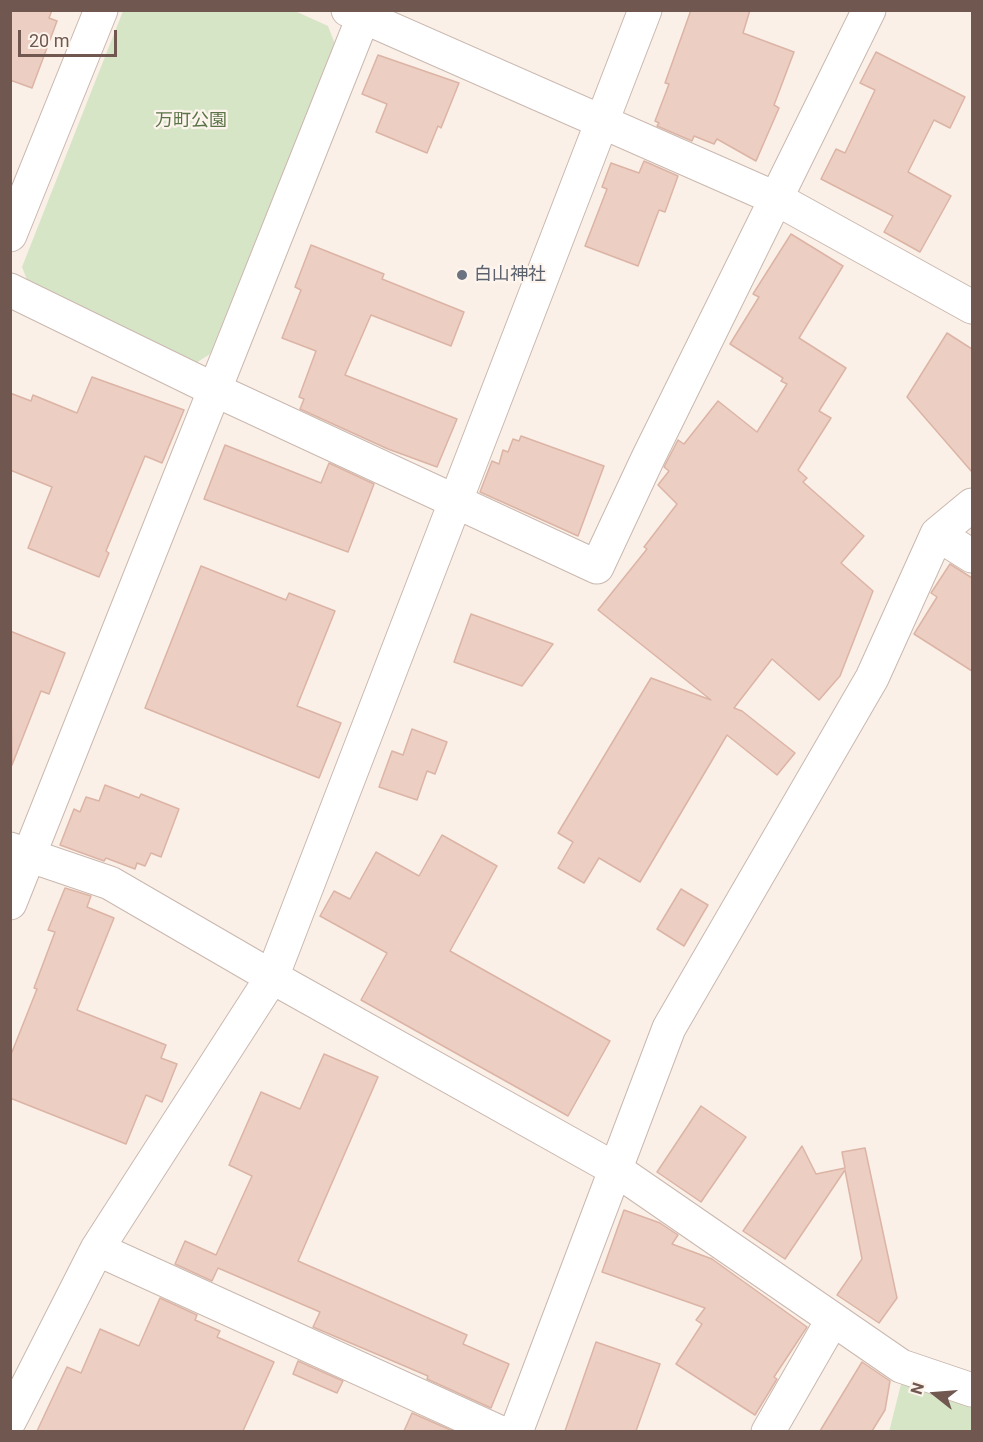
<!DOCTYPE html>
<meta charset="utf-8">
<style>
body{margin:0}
#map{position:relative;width:983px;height:1442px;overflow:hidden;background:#faf0e7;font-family:Roboto,sans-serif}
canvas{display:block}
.frame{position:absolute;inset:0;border:12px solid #70574f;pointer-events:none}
.north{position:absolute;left:905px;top:1364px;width:60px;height:60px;-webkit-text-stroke:4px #fdf5ed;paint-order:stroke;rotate:287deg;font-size:16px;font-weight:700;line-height:24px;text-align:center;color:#70574f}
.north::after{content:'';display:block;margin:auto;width:21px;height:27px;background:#70574f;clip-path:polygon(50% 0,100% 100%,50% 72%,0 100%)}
.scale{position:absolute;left:18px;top:30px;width:99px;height:27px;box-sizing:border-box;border:3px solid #70574f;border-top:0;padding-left:8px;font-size:18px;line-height:21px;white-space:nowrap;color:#70574f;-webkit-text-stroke:4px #fdf5ed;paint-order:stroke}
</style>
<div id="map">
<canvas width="983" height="1442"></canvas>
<div class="frame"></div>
<div class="north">N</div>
<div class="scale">20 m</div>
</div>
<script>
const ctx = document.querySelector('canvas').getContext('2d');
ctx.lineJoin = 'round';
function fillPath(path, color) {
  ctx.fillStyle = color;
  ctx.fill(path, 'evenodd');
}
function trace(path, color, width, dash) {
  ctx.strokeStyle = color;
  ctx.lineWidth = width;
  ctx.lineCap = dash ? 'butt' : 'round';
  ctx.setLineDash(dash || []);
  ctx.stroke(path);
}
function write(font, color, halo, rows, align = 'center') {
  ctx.font = font + ' Roboto,"Noto Sans JP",sans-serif';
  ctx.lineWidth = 4.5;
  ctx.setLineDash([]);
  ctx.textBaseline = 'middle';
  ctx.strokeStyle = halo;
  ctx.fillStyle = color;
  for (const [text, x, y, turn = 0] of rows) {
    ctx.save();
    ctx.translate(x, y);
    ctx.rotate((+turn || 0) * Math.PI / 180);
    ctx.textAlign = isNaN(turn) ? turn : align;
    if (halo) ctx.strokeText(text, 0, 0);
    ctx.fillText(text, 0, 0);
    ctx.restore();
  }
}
fillPath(new Path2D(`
 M123 11H295L328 26 335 44 210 354 196 363 27 280 22 267Z
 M902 1380 972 1407V1431L889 1432Z`), '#d7e5c7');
const building = new Path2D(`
 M10 10H52L49 18 57 21 32 88 10 80Z
 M691 10H750L743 33 794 52 774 105 779 108 756 161 717 139 714 144 694 136 692 141 657 126 659 123 655 121 669 84 665 83Z
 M876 52 965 97 950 128 934 120 908 172 951 196 920 252 884 232 893 216 821 179 836 149 845 153 875 90 860 83Z
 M378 55 459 83 441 128 438 126 427 153 376 132 387 104 362 94Z
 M644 161 678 176 665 212 659 210 638 266 585 246 607 189 602 187 611 163 639 173Z
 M791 234 843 266 799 338 846 368 819 411 831 418 798 470 807 478 803 482 864 536 841 563 873 591 840 676 819 700 772 659 734 708 742 711 795 753 777 775 727 735 640 882 599 858 584 883 558 868 573 842 558 833 651 678 711 700 598 610 647 549 644 547 677 504 658 485 669 471 664 467 678 440 684 444 718 401 757 432 787 384 781 381 783 378 730 344 759 297 753 294Z
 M311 245 384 274 382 279 464 312 451 346 371 315 345 375 457 419 437 467 388 449 300 409 304 399 299 397 316 351 282 338 301 290 295 287Z
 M947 333 972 349V472L907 397Z
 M92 377 184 410 162 463 145 456 106 551 109 553 99 577 28 548 52 487 10 470V393L31 401 33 395 77 413Z
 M521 436 604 466 578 536 480 492 492 461 499 464 503 450 508 452 513 439 519 441Z
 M225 445 321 483 329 463 374 484 348 552 204 499Z
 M950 564 972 578V671L914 634 937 597 931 593Z
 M201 566 286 600 289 593 335 611 297 706 341 723 319 778 145 708Z
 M471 614 553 644 522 686 454 662Z
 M10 631 65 653 49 694 41 691 12 765Z
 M412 729 447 742 435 774 427 771 417 800 379 787 392 751 403 755Z
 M105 785 139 798 141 794 179 809 161 857 151 853 145 866 137 863 135 869 106 858 104 861 60 845 74 809 80 812 86 797 99 801Z
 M442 835 497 866 450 951 610 1041 568 1116 361 1000 387 953 320 916 334 891 350 899 376 852 419 876Z
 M65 888 91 896 87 907 114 918 77 1010 166 1045 161 1058 177 1064 162 1102 146 1095 126 1144 10 1098V1057L37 989 34 988 55 932 48 930Z
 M681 889 708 905 684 946 657 929Z
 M324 1054 378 1077 298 1261 467 1335 463 1344 509 1364 491 1408 427 1379 428 1376 313 1327 320 1312 218 1268 212 1281 175 1264 185 1241 216 1255 252 1176 229 1165 261 1092 300 1109Z
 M701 1106 746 1137 701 1202 657 1172Z
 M802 1146 816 1174 845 1168 842 1152 865 1148 897 1298 879 1323 837 1295 862 1259 845 1170 785 1259 743 1231Z
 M624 1210 660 1223 678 1235 672 1244 712 1259 807 1327 774 1377 777 1379 755 1415 676 1364 702 1324 696 1320 705 1308 602 1272Z
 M160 1298 197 1315 195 1320 220 1331 217 1337 274 1362 243 1431H37L67 1367 81 1373 100 1329 139 1346Z
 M596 1342 660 1364 636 1431H565Z
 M298 1361 343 1381 337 1393 293 1374Z
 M862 1362 890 1381 885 1410 872 1431H820Z
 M412 1413 453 1431H404Z`);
fillPath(building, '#eccec2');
trace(building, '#dcb4a5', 1.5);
const minor = new Path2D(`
 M348 10 775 198 972 307
 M10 235 101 10
 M10 290 213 389 597 567 648 458 869 10
 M937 534 972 556
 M10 849 110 883 272 977 615 1169 901 1366 972 1390
 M10 903 366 10
 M97 1249 499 1432
 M10 1420 97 1249 272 977 645 10
 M516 1432 669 1028 872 678 937 534 972 505
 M768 1432 833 1319`);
trace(minor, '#cab8af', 35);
trace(minor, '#fff', 33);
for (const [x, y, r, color] of [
 [462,275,6,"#6b7280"]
]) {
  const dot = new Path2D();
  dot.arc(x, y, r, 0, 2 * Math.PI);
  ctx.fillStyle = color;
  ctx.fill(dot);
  trace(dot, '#fdf5ed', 2);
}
write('18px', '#5a7448', '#fdf5ed', [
 ["万町公園",191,121]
]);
write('18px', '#5b616d', '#fdf5ed', [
 ["白山神社",474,275]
], 'left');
</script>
